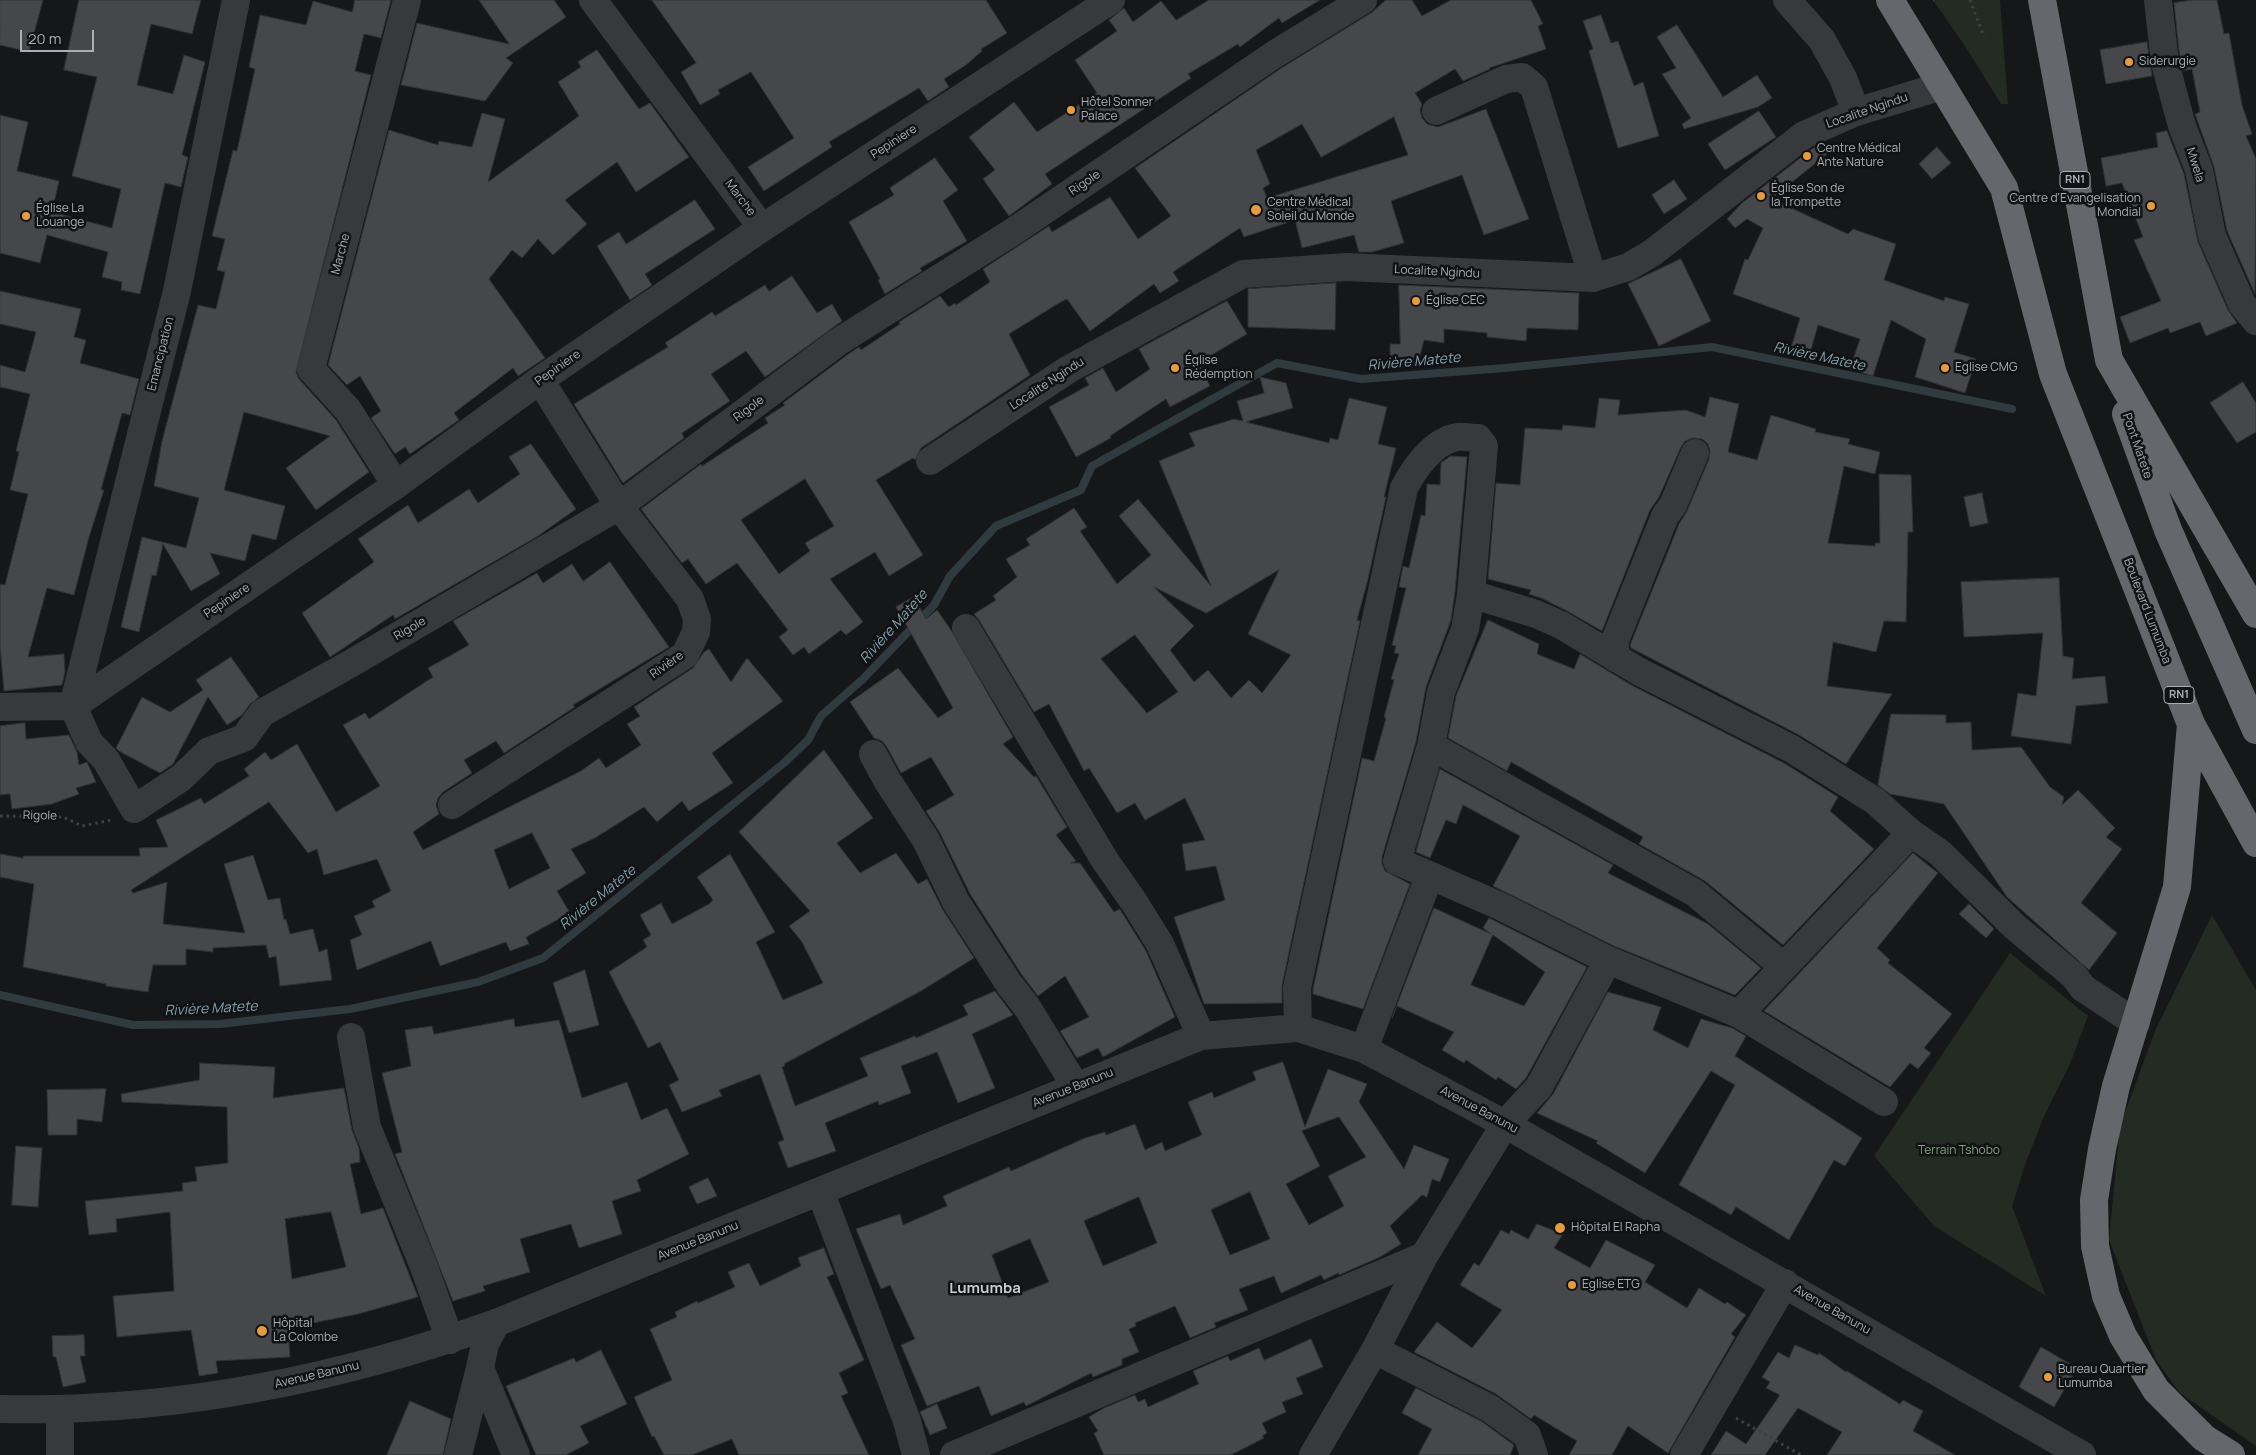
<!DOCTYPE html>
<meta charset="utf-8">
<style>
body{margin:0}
#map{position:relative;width:2256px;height:1455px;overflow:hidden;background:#161718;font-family:Manrope,sans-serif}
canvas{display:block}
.scale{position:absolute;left:20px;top:30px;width:74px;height:22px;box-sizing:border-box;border:2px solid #aaafb7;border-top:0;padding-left:6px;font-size:15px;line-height:18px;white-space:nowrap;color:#aaafb7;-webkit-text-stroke:4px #111213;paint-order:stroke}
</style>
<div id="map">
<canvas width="2256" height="1455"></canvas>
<div class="scale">20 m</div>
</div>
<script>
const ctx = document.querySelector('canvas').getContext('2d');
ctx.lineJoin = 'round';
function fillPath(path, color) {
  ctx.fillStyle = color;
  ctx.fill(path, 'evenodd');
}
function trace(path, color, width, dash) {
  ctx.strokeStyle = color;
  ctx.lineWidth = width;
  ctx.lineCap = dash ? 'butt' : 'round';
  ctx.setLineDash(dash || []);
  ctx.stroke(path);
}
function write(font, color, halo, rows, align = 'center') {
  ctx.font = font + ' Manrope,sans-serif';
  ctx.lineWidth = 5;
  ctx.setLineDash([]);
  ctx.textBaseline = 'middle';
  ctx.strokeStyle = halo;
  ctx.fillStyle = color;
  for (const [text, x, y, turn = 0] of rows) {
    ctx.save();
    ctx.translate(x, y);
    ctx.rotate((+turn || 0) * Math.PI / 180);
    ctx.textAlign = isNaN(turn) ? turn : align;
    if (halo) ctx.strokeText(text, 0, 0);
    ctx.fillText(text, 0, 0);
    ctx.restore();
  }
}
fillPath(new Path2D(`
 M1933 0H2000L2008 104H2001L1965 46Z
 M2212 915 2256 990V1446L2180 1393 2156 1360 2109 1240 2120 1126 2155 1031Z
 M2010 953 2088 1016 2070 1064 2045 1114 2026 1162 2012 1206 2046 1296 1934 1226 1874 1156Z`), '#232b23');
trace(new Path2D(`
 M0 995 133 1025 220 1024 350 1009 478 982 543 958 784 763 808 740 821 716 863 679 934 605 950 576 996 526 1081 490 1092 466 1277 363 1361 379 1505 368 1712 347 2012 409`), '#303b40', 8);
const building = new Path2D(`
 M0 0H43L29 52 0 45Z
 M79 0H201L192 34 151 24 137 85 173 94 184 55 205 62 182 155 188 157 181 187 165 183 140 294 121 290 122 282 102 277 108 252 47 235 40 263 0 253V115L28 122 17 171 59 181 52 212 112 228 121 189 72 176 97 77 64 70Z
 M355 0H391L381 38 364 34 355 71 371 75 296 372 299 379 336 420 369 472 316 510 286 468 330 436 244 412 224 490 285 506 276 540 252 534 245 561 210 553 220 574 191 591 163 544 156 576 152 575 139 632 121 627 142 537 186 548 199 498 154 486 162 441 198 305 216 309 225 272 217 270 225 239 212 236 233 150 237 151 247 105 255 69 249 67 260 15 306 25 313 1 352 12Z
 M479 0H554L566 17 506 58 513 63 485 101 401 85 417 23 509 44Z
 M652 0H986L1007 33 981 49 982 51 966 65 944 79 949 87 928 101 919 88 829 142 832 147 764 191 748 167 794 138 751 72 718 90 720 94 700 105 681 72 696 63Z
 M1209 0H1320L1282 23 1279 18 1240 47 1238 44 1188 74 1191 78 1045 174 1052 184 1009 216 983 179 995 170 969 137 1014 102 1037 132 1097 93 1075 60 1117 31 1109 20 1124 8 1133 22 1161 1 1176 20Z
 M1386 0H1412L1422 16 1451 0H1531L1543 24 1538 26 1546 49 1489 68 1490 69 1463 81 1455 69 1415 93 1422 104 1420 110 1422 118 1427 124 1434 126 1438 127 1486 109 1529 219 1484 235 1462 175 1391 201 1404 243 1372 252H1359L1354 235 1302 248 1295 220 1244 237 1240 228 1173 272 1179 281 1160 293 1154 284 1090 331 1067 299 1059 303 1009 334 1030 375 921 448 915 460 913 458 876 480 923 555 889 576 875 552 830 579 863 622 846 635 841 630 809 654 804 647 793 655 779 637 788 630 737 563 706 584 688 559 682 563 641 509 701 464 702 466 768 423 765 418 785 405 783 403 847 355 859 347 861 350 900 324 899 322 940 296 949 307 955 303 956 305 990 282 983 269 1049 226 1052 232 1110 197 1138 239 1171 216 1135 168 1283 67 1371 13ZM1394 117 1408 155 1267 198 1263 188 1270 184 1256 150 1302 124 1321 157ZM805 479 834 526 805 543 810 551 779 574 741 520Z
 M2192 0H2217L2224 34 2229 33 2242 105 2252 134 2246 136 2256 159 2255 294 2227 231 2214 167 2195 114 2200 112 2192 69 2183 71 2180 60 2174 3Z
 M1601 15 1611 43 1618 41 1634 86 1643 82 1659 136 1618 148 1589 51 1593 49 1583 21Z
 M1677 25 1723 97 1757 75 1772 98 1758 107 1684 129 1682 124 1691 118 1662 74 1676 68 1657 37Z
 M2147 42 2152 76 2106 84 2100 50Z
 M597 50 639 109 650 103 689 157 636 192 617 162 565 200 587 224 553 255 538 239 522 258 512 250 489 279 545 358 518 376 513 368 454 413 459 420 410 454 405 447 395 454 371 418 381 411 360 376 347 385 328 365 389 130 438 145 439 141 472 147 482 113 505 119 488 182 579 116 558 82 581 67 578 62Z
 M1759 111 1776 137 1725 170 1708 144Z
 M2167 131 2184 174 2198 242 2228 310 2237 323 2206 336 2200 322 2170 333 2168 328 2130 343 2120 317 2161 301 2134 240 2143 237 2122 183 2106 186 2101 158 2158 147 2156 133Z
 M1819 145 1827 154 1771 199 1848 234 1853 229 1896 244 1884 280 1944 301 1945 297 1969 304 1954 352 1976 359 1965 393 1915 377 1926 339 1891 320 1873 376 1850 369 1860 339 1818 325 1808 360 1789 355 1800 318 1733 294 1745 259 1748 260 1763 228 1747 219 1735 228 1727 219 1742 203 1812 149Z
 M1937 147 1951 163 1932 179 1919 164Z
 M935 158 958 190 943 201 967 241 920 268 922 271 885 294 878 280 880 279 849 222 894 195 890 188Z
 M1674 180 1687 199 1664 214 1652 195Z
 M695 200 715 229 645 274 652 285 630 300 597 246 619 232 626 244Z
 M1681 259 1711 321 1659 346 1628 284Z
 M792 276 817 313 832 304 842 321 765 377 746 351 711 374 730 401 682 433 684 438 623 483 574 404 668 347 665 343 712 312 715 316 765 285 769 291Z
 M1336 283 1335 330 1248 327V289Z
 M1399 285 1579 293 1578 330 1527 328 1526 341 1487 337V333L1444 329V343L1424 340 1417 367H1390V344H1400Z
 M0 291 81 309 74 337 86 340 80 363 139 379 130 415 122 413 101 490H104L89 537 74 595 47 588 28 657 64 654 65 672 62 685 4 691 0 647V584L5 585 28 494 10 490 19 452 16 451 30 394 0 387V365L25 372 36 332 0 324Z
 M1227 301 1247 334 1198 363 1210 386 1170 407 1166 399 1110 436 1111 438 1076 457 1049 407 1089 385 1085 378 1103 368 1116 392 1150 369 1139 349Z
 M1260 377 1286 383 1293 408 1246 422 1329 443 1330 438 1338 440 1349 398 1387 407 1378 444 1396 448 1384 497H1386L1368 579 1357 620 1360 621 1282 985V1003L1204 1004 1174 917 1225 900 1216 866 1186 871 1182 844 1205 840 1185 798 1145 820 1135 803 1117 813 1089 768 1084 771 1049 704 1034 712 979 620 974 614 996 600 993 596 1017 577 1006 559 1030 545 1026 539 1074 508 1087 527 1080 531 1117 584 1151 555 1119 516 1138 499 1211 586 1159 461 1195 446 1189 433 1234 419 1243 421 1237 401 1264 393ZM1279 570 1248 634 1291 655 1262 693 1249 680 1231 698 1208 670 1194 682 1170 650 1194 626 1154 587 1206 613ZM1135 635 1178 692 1147 713 1101 659Z
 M2243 382 2256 403V432L2237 443 2210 403Z
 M1710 397 1739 404 1728 452 1757 460 1771 415 1816 429 1815 432 1850 439 1848 444 1880 452 1875 474 1844 466 1828 543 1875 546V543H1880L1879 474 1911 475 1913 532H1908L1906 622 1884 621 1876 652 1833 642 1827 686 1892 694 1846 764 1799 735 1631 648 1630 645 1679 524 1687 511 1709 459 1710 451 1708 444 1702 439 1693 438 1685 441 1681 447 1659 497 1650 510 1602 631 1567 611 1541 598 1529 594 1531 590 1488 579 1496 483 1520 485 1525 428 1562 430 1563 425 1595 428 1599 398 1620 400 1618 415 1686 410 1705 417Z
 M531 444 576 509 538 536 395 619 393 615 330 657 302 613 374 562 358 539 408 505 418 523 469 489 478 503 520 474 509 457Z
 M1451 456 1467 457 1455 592 1451 620 1426 687 1416 742 1382 857V864L1385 871 1410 884 1363 1009 1313 994V989L1362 758 1374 761 1386 718 1384 717 1394 680 1391 679 1399 654 1394 653 1396 646 1392 645 1406 588 1399 587 1403 566 1409 568 1421 515 1425 516 1427 484 1440 485 1441 463Z
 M1982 493 1988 523 1970 527 1964 497Z
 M610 562 669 647 573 705 575 707 504 753 496 741 464 760 472 773 443 792 438 798 436 805 439 814 413 832 423 850 581 771 599 758 606 768 641 745 627 724 640 716 634 707 693 668 704 652 709 649 731 682 747 658 783 701 712 753 733 783 689 811 682 801 657 822 644 807 595 838 571 849 586 873 557 891 570 913 526 937 529 944 510 951 506 942 440 966 431 941 357 970 350 940 362 935 354 916 375 907 372 901 391 891 377 859 324 875 317 849 308 853 269 802 131 890 133 893 167 882 163 924 245 933 224 864 253 855 268 900 280 898 284 920 286 919 290 934 313 929 319 952 327 949 332 980 280 986 276 956 269 958 266 945 213 948V952L186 949V965H153L148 992 106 986V984L23 967 34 884 0 877V854L23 858V856H140L139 848 168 847 156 820 201 798 204 804 249 776 244 769 265 752 271 760 297 744 336 812 380 786 343 725 365 713 369 719 433 677 428 668 469 645 453 621 537 573 543 583 572 564 583 581ZM532 833 550 868 509 889 494 850Z
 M2059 578 2063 656 2074 658 2072 679 2105 676 2108 703 2076 706 2071 744 2011 736 2018 693 2036 696 2043 633 1964 637 1961 582Z
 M914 597 926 619 937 610 951 630 1013 737 1003 744 1034 777 1036 776 1067 827 1056 835 1076 861 1071 863H1080L1114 912 1120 909 1121 911 1146 951 1175 1017 1103 1057 1098 1048 1077 1058 1060 1031 1089 1017 1065 976 1038 996 1022 975 970 894 940 833 926 811 954 795 931 757 901 773 887 747 882 741 874 738 850 702 898 668 938 718 953 708 896 607Z
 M1488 620 1539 644 1537 654 1574 669 1580 654 1633 686 1784 763 1838 797 1830 811 1874 849 1783 945 1705 881 1639 844 1643 837 1511 762 1507 771 1448 738 1456 696Z
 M231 657 259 697 250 704 242 715 227 725 208 697 173 764 160 773 119 751 116 748 142 697 170 712 203 690 196 680Z
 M1891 714 1946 715V723L1971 722 1972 750 2021 747 2050 787 2064 797 2062 805 2078 790 2115 828 2106 837 2122 849 2081 903 2117 933 2089 970 2007 897 1944 804 1890 794 1878 785Z
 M25 723 26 739 69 735 77 752 79 765 87 762 96 782 76 788 79 794 52 804 12 809 10 794 0 795V726Z
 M824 750 873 818 837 843 860 873 896 853 918 884 927 879 943 910 974 958 921 991 784 1064 785 1066 782 1067 795 1106 868 1076 860 1058 915 1036 916 1038 968 1015 963 1005 995 991 1013 1015 972 1034 995 1088 958 1103 937 1052 901 1066 911 1093 879 1105 878 1101 825 1123 836 1151 788 1168 778 1142 784 1140 760 1074 719 1090 722 1096 682 1112 669 1085 679 1080 660 1042 648 1048 609 972 647 947 643 940 651 935 640 915 661 903 672 924 709 904 713 900 697 877 730 854 775 932 756 942 783 1000 823 983 802 942 789 926 810 911 739 832Z
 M1440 769 1613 865 1608 873 1708 924 1761 968 1735 995 1614 946 1493 886 1520 836 1463 805 1456 824 1446 820 1430 858 1416 852Z
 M1913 853 1938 873 1877 948 1890 960 1888 963 1952 1014 1924 1048 1931 1053 1918 1069 1910 1063 1890 1087 1764 1011Z
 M1969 904 1994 929 1986 938 1959 914Z
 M1434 908 1491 934 1483 928 1489 918 1587 967 1526 1078 1516 1089 1498 1077 1496 1080 1466 1060 1464 1063 1442 1050 1454 1032 1397 1006 1392 1018ZM1493 935 1545 972 1524 1006 1471 985Z
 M585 970 599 1025 569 1033 553 983Z
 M1608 992 1661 1007 1653 1030 1688 1048 1701 1019 1732 1028 1746 1036 1735 1056 1862 1138 1845 1166 1834 1160 1789 1240 1736 1207 1731 1215 1679 1185 1735 1085 1711 1071 1645 1173 1596 1143 1598 1141 1537 1113 1553 1094Z
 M514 1019 515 1027 559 1020 582 1098 627 1082 641 1120 667 1108 689 1154 637 1180 641 1191 612 1201 622 1234 579 1248 571 1224 520 1239 530 1272 483 1286 485 1291 453 1301 395 1154 402 1152 382 1073 411 1066 405 1030 432 1026 434 1034Z
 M1283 1062 1305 1127 1328 1069 1367 1084 1359 1102 1404 1169 1414 1145 1449 1159 1440 1182 1432 1179 1427 1197 1422 1195 1390 1226 1401 1244 1380 1257 1339 1275 1338 1273 1324 1280 1321 1275 1281 1293 1274 1276 1239 1289 1248 1310 1214 1323 1216 1327 1190 1338 1175 1306 1135 1323 1136 1326 1129 1329 1139 1352 1122 1359V1365L1093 1377 1091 1373 1026 1406 1024 1402 991 1416 979 1386 927 1406 901 1345 915 1339 890 1285 881 1289 856 1229 900 1214 903 1225 947 1206 943 1196 989 1176 1009 1167 1011 1171 1085 1138 1105 1132 1106 1135 1135 1124 1145 1150 1162 1142 1165 1151 1202 1135 1188 1102 1212 1092 1214 1098 1256 1080 1253 1072ZM1339 1117 1366 1157 1328 1176 1344 1206 1309 1225 1286 1184 1320 1166 1302 1131ZM1250 1192 1270 1239 1230 1255 1211 1210ZM1139 1197 1157 1243 1103 1266 1084 1221ZM1030 1239 1049 1282 1008 1298 992 1255Z
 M200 1063 275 1067 273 1098 344 1088 352 1130 359 1148 360 1162 350 1164 361 1214 383 1208 418 1297 358 1314 288 1328 290 1357 216 1361 218 1373 199 1376 191 1330 117 1337 113 1296 174 1291 170 1212 116 1219 117 1232 89 1235 85 1201 183 1191 182 1183 197 1181 195 1167 228 1163 227 1107 122 1102 121 1094 199 1080ZM331 1212 346 1267 292 1279 285 1219Z
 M106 1089 102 1122 77 1119V1135H48L47 1090Z
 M16 1146 42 1148 38 1207 12 1205Z
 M708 1178 717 1196 697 1204 689 1187Z
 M1537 1224 1563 1234 1554 1248 1590 1268 1606 1240 1655 1265 1645 1282 1687 1308 1699 1288 1725 1304 1727 1302 1746 1315 1731 1334 1735 1337 1668 1453 1628 1426 1612 1455H1569L1577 1441 1534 1415 1531 1419 1496 1394 1414 1352 1437 1322 1472 1348 1502 1310 1460 1285 1474 1263 1479 1266 1501 1230 1509 1234 1511 1230 1528 1239Z
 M824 1248 834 1274 827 1277 864 1360 839 1373 848 1393 841 1396 869 1455H739L732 1439 692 1455H664L654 1436 652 1437 634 1397 672 1380 650 1329 677 1317 675 1312 697 1301 698 1303 735 1287 728 1272 749 1263 760 1286 801 1266 798 1258Z
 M84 1335 85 1356H80L86 1382 63 1387 56 1357H53L52 1336Z
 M1311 1339 1323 1367 1296 1378 1303 1394 1282 1402 1286 1412 1262 1423 1267 1433 1262 1436 1264 1438 1231 1455H1104L1094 1433 1098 1431 1089 1417 1104 1408 1135 1395 1138 1402 1145 1399 1148 1407 1199 1384 1193 1371 1228 1356 1230 1361 1259 1348 1264 1360Z
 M1795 1345 1818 1355 1819 1353 1846 1372 1847 1371 1900 1404 1903 1400 1923 1411 1913 1431 1955 1455H1827L1842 1432 1798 1408 1765 1455H1711L1726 1431 1746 1444 1780 1395 1766 1388 1770 1382 1762 1377 1778 1352 1789 1358Z
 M2041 1347 2077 1368 2054 1407 2019 1387Z
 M601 1350 627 1404 580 1426 589 1443 566 1455H536L506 1386 574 1358 576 1362Z
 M1416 1388 1481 1421 1514 1445 1510 1455H1418L1432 1429 1402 1413Z
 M410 1401 451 1419 443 1455H387Z
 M937 1404 947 1428 930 1435 920 1412Z`);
fillPath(building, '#46474b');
trace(building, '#313134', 1);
trace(new Path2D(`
 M1933 0H1934
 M1970 0 1984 37
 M0 816 63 817 82 826 112 820
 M1736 1418 1801 1455`), '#3e4044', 3, [2.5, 4]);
trace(new Path2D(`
 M236 0 177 291 73 706 89 742 106 760 134 809 181 778 209 751 244 738 262 713 350 664 619 506 838 342 1014 231 1275 54 1363 0
 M593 0 762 228
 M1787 0 1822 40 1843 78 1856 112
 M2158 0 2165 63 2182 126 2199 170 2212 236 2242 304 2256 321
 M1436 111 1506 79 1522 77 1534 87 1593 278
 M930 461 1069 369 1243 274 1346 267 1593 278 1628 267 1652 253 1804 135 1856 112 1942 86
 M396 485 348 410 311 369 407 0
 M1471 594 1536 614 1561 625 1640 672 1792 749 1875 801 1911 833 1940 853 2015 927 2074 976 2083 988 2136 1023
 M966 628 1104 859 1134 902 1160 944 1201 1036
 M1617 659 1614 643 1665 516 1673 505 1695 453
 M0 707 73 706 396 485 540 380 762 228 1111 0
 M1431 746 1695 893 1784 967
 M873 754 887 780 926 840 956 902 1009 984 1027 1007 1076 1087
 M452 805 685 655 696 632 697 619 690 599 619 506 540 380
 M1739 1014 1911 833
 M1298 1028 1297 988 1404 488C1414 469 1433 441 1457 437 1463 436 1471 438 1478 438L1484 446 1471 594 1465 629 1441 692 1431 746 1397 861 1500 906 1608 960 1739 1014 1884 1102
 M351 1037 367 1127 424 1267 450 1340
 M1364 1049 1429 877
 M820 1191 907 1421 916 1455
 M496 1323 485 1344 480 1368 516 1455
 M1375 1350 1489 1408 1527 1435 1534 1455
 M0 1409C169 1413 337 1380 496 1323L1201 1036 1298 1028 1364 1049 1505 1124 2082 1455
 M60 1410V1455
 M458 1455 480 1368
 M954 1455 1424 1256
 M1313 1455 1375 1350 1424 1256 1505 1124 1539 1087 1608 960
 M1684 1455 1785 1283`), '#38393d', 28);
trace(new Path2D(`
 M1890 0 2004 188 2053 374 2191 724 2256 843
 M2042 0 2109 360 2256 614
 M2126 414 2168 530 2256 730
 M2191 724 2177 887 2116 1086 2102 1149 2094 1200 2095 1246 2106 1296 2123 1336 2156 1390 2204 1438 2231 1455`), '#64686d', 28);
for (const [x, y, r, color] of [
 [2129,62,5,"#e49c43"],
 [1071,110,5,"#e49c43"],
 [1807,156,5,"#e49c43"],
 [1761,196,5,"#e49c43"],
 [2151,206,5,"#e49c43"],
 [1256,210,6,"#e49c43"],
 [26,216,5,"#e49c43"],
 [1416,301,5,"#e49c43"],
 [1175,368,5,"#e49c43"],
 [1945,368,5,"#e49c43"],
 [1560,1228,6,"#e49c43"],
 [1572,1285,5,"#e49c43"],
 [262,1331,6,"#e49c43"],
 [2048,1377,5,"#e49c43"]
]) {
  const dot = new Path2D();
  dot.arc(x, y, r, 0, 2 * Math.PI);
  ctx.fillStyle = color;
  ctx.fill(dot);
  trace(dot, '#111213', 2);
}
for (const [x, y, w] of [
 [2075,180,30],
 [2179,695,30]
]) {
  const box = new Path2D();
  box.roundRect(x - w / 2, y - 8.5, w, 17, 4);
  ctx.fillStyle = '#111213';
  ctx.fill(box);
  trace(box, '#aaafb7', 1);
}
write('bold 11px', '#aaafb7', null, [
 ["RN1",2075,180],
 ["RN1",2179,695]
]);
write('12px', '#aaafb7', '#111213', [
 ["Siderurgie",2139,62],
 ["Hôtel Sonner",1081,103],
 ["Palace",1081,117],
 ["Centre Médical",1817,149],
 ["Ante Nature",1817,163],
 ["Église Son de",1771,189],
 ["la Trompette",1771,203],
 ["Centre d'Evangelisation",2141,199,"right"],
 ["Mondial",2141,213,"right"],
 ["Centre Médical",1267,203],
 ["Soleil du Monde",1267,217],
 ["Église La",36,209],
 ["Louange",36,223],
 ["Église CEC",1426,301],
 ["Église",1185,361],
 ["Rédemption",1185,375],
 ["Eglise CMG",1955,368],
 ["Hôpital El Rapha",1571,1228],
 ["Eglise ETG",1582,1285],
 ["Hôpital",273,1324],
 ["La Colombe",273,1338],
 ["Bureau Quartier",2058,1370],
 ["Lumumba",2058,1384]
], 'left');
write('12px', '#aaafb7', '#111213', [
 ["Localite Ngindu",1867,111,-19],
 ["Pepiniere",894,142,-33],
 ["Mwela",2195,165,73],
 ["Rigole",1085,183,-34],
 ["Marche",740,198,53],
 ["Marche",341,254,-75],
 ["Localite Ngindu",1437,272,3],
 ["Emancipation",161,354,-76],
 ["Pepiniere",558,368,-35],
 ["Localite Ngindu",1047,384,-33],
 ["Rigole",749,409,-37],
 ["Pont Matete",2137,446,71],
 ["Pepiniere",227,601,-34],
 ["Boulevard Lumumba",2147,611,69],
 ["Rigole",410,629,-30],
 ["Rivière",667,665,-35],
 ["Rigole",40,816,1],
 ["Avenue Banunu",1073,1088,-22],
 ["Avenue Banunu",1479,1110,28],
 ["Avenue Banunu",698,1241,-22],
 ["Avenue Banunu",1832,1310,30],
 ["Avenue Banunu",317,1375,-13]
]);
write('12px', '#84a182', '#111213', [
 ["Terrain Tshobo",1959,1151]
]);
write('italic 14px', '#83a0af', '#111213', [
 ["Rivière Matete",1819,357,12],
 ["Rivière Matete",1414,362,-5],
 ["Rivière Matete",894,627,-48],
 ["Rivière Matete",598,898,-39],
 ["Rivière Matete",211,1009,-3]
]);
write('bold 15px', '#caced3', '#111213', [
 ["Lumumba",985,1289]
]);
</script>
